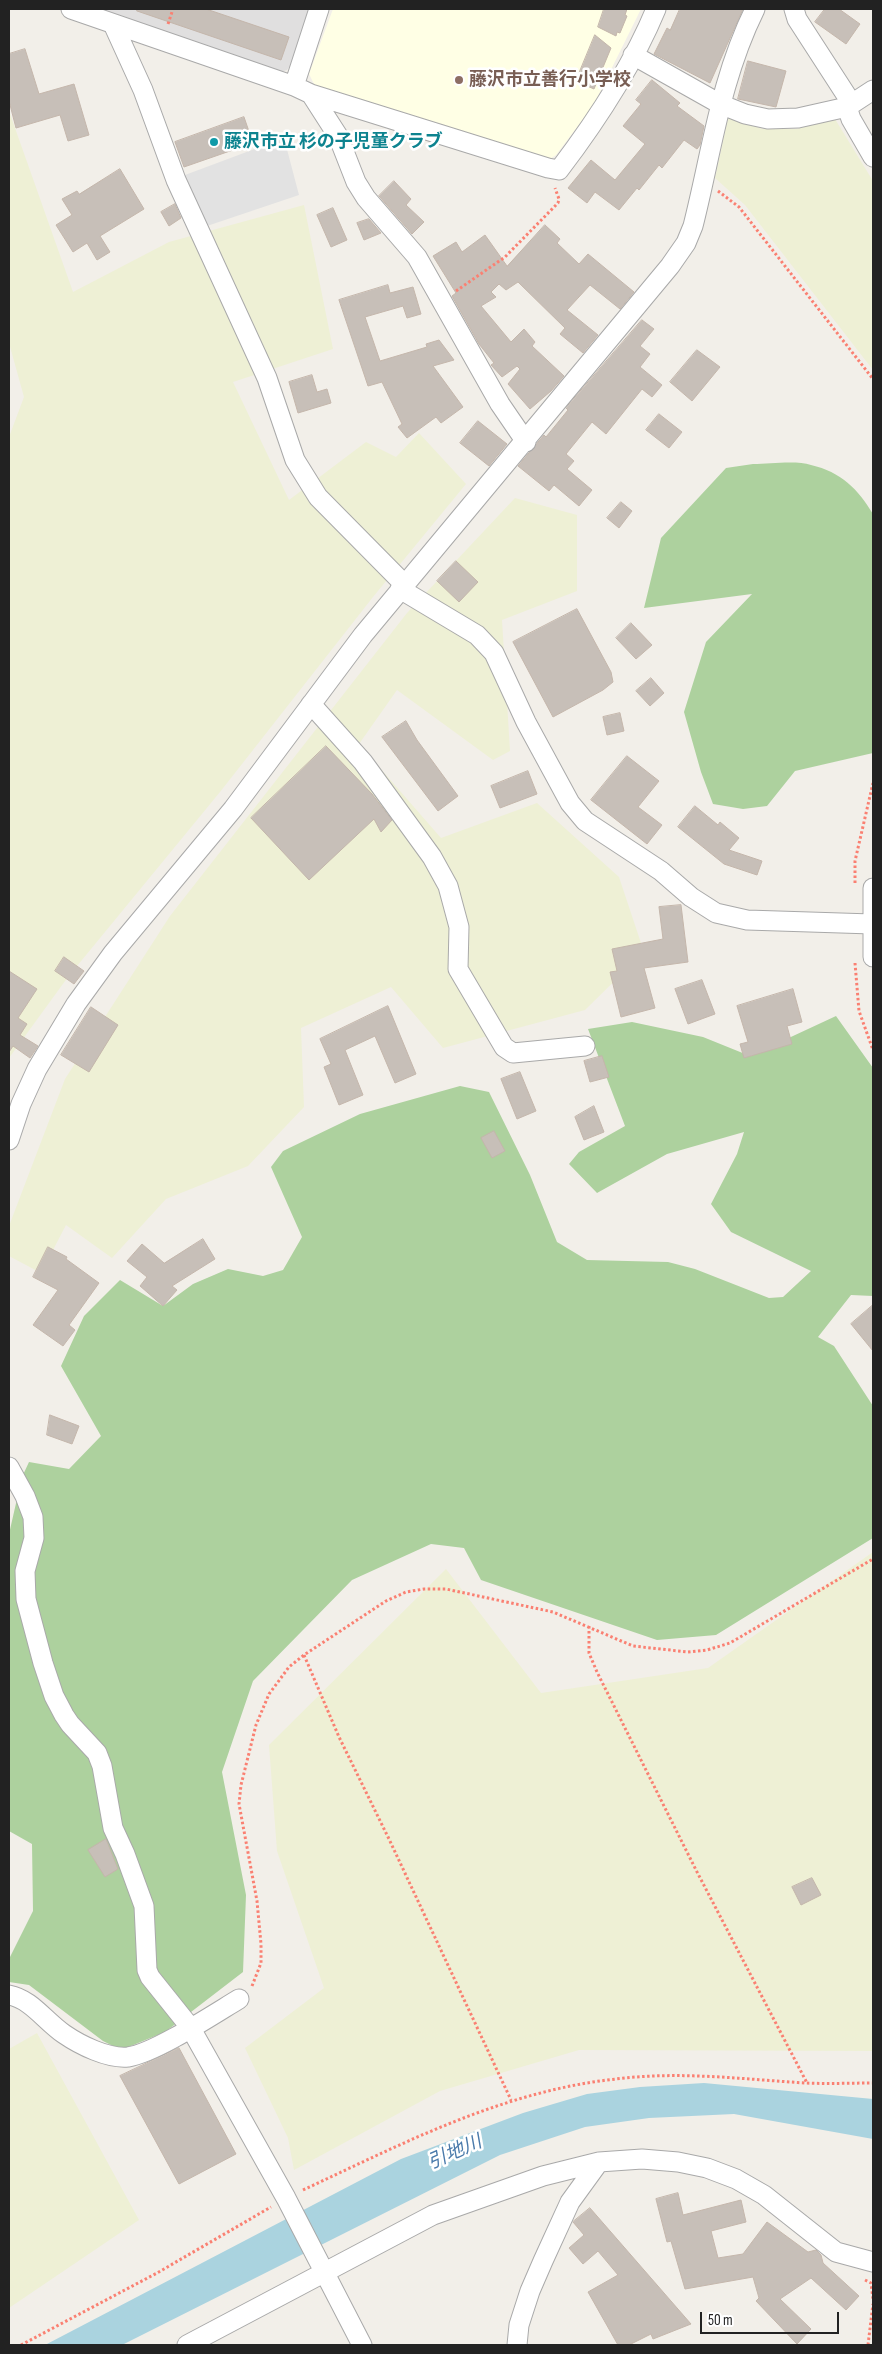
<!DOCTYPE html>
<meta charset="utf-8">
<style>
body{margin:0}
#map{position:relative;width:882px;height:2354px;overflow:hidden;background:#f2efe9;font-family:"Sofia Sans Condensed",sans-serif}
canvas{display:block}
.frame{position:absolute;inset:0;border:10px solid #222;pointer-events:none}
.scale{position:absolute;left:700px;top:2312px;width:139px;height:22px;box-sizing:border-box;border:2px solid #222;border-top:0;padding-left:6px;font-size:15px;line-height:18px;white-space:nowrap;color:#222;-webkit-text-stroke:4px #fff;paint-order:stroke}
</style>
<div id="map">
<canvas width="882" height="2354"></canvas>
<div class="frame"></div>
<div class="scale">50 m</div>
</div>
<script>
const ctx = document.querySelector('canvas').getContext('2d');
ctx.lineJoin = 'round';
function fillPath(path, color) {
  ctx.fillStyle = color;
  ctx.fill(path, 'evenodd');
}
function trace(path, color, width, dash) {
  ctx.strokeStyle = color;
  ctx.lineWidth = width;
  ctx.lineCap = dash ? 'butt' : 'round';
  ctx.setLineDash(dash || []);
  ctx.stroke(path);
}
function write(font, color, halo, rows, align = 'center') {
  ctx.font = font + ' "Sofia Sans Condensed","Noto Sans JP",sans-serif';
  ctx.lineWidth = 5;
  ctx.setLineDash([]);
  ctx.textBaseline = 'middle';
  ctx.strokeStyle = halo;
  ctx.fillStyle = color;
  for (const [text, x, y, turn = 0] of rows) {
    ctx.save();
    ctx.translate(x, y);
    ctx.rotate((+turn || 0) * Math.PI / 180);
    ctx.textAlign = isNaN(turn) ? turn : align;
    if (halo) ctx.strokeText(text, 0, 0);
    ctx.fillText(text, 0, 0);
    ctx.restore();
  }
}
fillPath(new Path2D(`
 M87 9H311L294 61 287 70 278 73Z`), '#e0dfdf');
fillPath(new Path2D(`
 M333 9H641L593 106 556 155 545 162 315 86 309 74Z`), '#ffffe5');
fillPath(new Path2D(`
 M9 111 73 292 169 242 304 205 333 349 233 382 289 500 366 442 396 457 419 433 466 484 373 597 220 792 68 977 9 1058V437L24 397 9 343Z
 M728 118 763 129H796L835 119 873 181V370L745 205 715 178Z
 M515 498 577 515V591L502 620 510 751 493 760 397 690 359 744 441 838 537 803 619 877 644 952 585 1010 443 1048 391 987 301 1028 304 1107 248 1166 166 1199 112 1258 66 1225 41 1273 9 1256V1226L65 1079 170 916 407 613Z
 M873 1552V2051L579 2050 440 2091 294 2170 288 2138 245 2048 324 1988 277 1851 269 1745 446 1569 541 1693 708 1668Z
 M37 2033 139 2220 9 2308V2049Z`), '#eef0d5');
fillPath(new Path2D(`
 M753 464C770 464 796 460 811 465 841 472 858 489 873 514V753L795 771 767 806 743 809 713 804 701 772 684 712 706 642 752 594 644 608 661 538 726 468Z
 M836 1016 873 1068V1296L851 1295 818 1337 834 1346 873 1406V1538L716 1635 657 1640 481 1580 464 1548 431 1544 352 1580 253 1681 222 1772 246 1895 243 1972 165 2032 121 2050 103 2041 29 1985 9 1982V1959L33 1911 32 1844 9 1831V1534L22 1477 29 1462 69 1469 101 1436 61 1366 84 1316 120 1280 163 1306 193 1284 228 1269 263 1276 283 1270 302 1237 271 1167 283 1151 360 1114 460 1086 489 1092 530 1175 557 1242 587 1260 668 1262 695 1269 769 1298 783 1297 811 1271 731 1232 711 1204 737 1154 744 1132 667 1154 597 1193 569 1164 579 1152 625 1126 588 1029 632 1022 703 1037 750 1056Z`), '#add19e');
fillPath(new Path2D(`
 M284 138 299 195 207 226 185 175Z`), '#e2e2e2');
fillPath(new Path2D(`
 M704 2083 873 2099V2139L734 2114 649 2118 585 2127 500 2155 122 2345H45L401 2159 523 2113 587 2094 640 2087Z`), '#aad3df');
const building = new Path2D(`
 M137 9H206L289 37 281 60 137 11Z
 M604 9H627L625 15 627 16 620 33 617 32 616 36 598 27Z
 M680 9H743L710 83 654 54 667 28 670 30Z
 M825 9H839L860 24 846 44 815 22Z
 M595 35 611 48 594 89 576 81Z
 M25 49 39 94 74 84 89 135 68 141 60 115 16 128 9 101V54Z
 M748 61 786 71 776 107 738 99Z
 M652 80 680 103 677 106 704 126 700 145 697 149 684 140 662 168 659 165 639 190 637 188 619 210 595 192 587 203 568 188 591 160 615 180 645 144 623 126 641 104 636 100Z
 M244 117 253 143 184 167 175 142Z
 M120 169 144 209 100 236 110 252 97 260 87 243 73 252 56 225 72 215 62 199 77 191 79 194Z
 M394 181 411 199 406 205 424 222 412 234 379 196Z
 M175 204 181 218 169 226 161 212Z
 M333 208 347 240 331 247 317 215Z
 M369 219 381 233 364 240 357 223Z
 M545 225 560 239 557 243 579 264 588 254 634 292 620 309 590 285 567 310 598 335 583 353 560 334 565 328 518 282 506 290 499 284 491 292 496 297 481 306 511 342 524 329 535 342 532 346 564 376 551 391 530 409 508 384 520 369 517 366 502 377 491 365 494 363 479 344 452 296 456 293 433 256 456 242 462 252 485 235 507 266Z
 M388 285 390 293 413 287 421 314 407 318 403 306 365 317 380 361 427 347 426 344 439 340 454 360 433 366 463 407 441 423 436 417 407 438 398 427 402 424 382 382 368 386 339 300Z
 M642 320 654 329 640 346 650 354 640 367 662 385 652 397 642 389 606 434 592 422 566 454 574 461 567 469 592 490 579 506 554 485 549 491 518 466 544 435 546 437 568 410 566 408Z
 M697 350 720 367 692 401 670 382Z
 M312 375 317 392 327 389 331 403 298 413 289 382Z
 M659 414 682 432 669 448 646 430Z
 M478 421 507 444 489 466 460 443Z
 M621 502 632 511 619 528 607 518Z
 M456 561 478 582 459 602 437 581Z
 M577 609 611 672 613 682 603 690 553 717 513 642Z
 M631 623 652 645 636 659 616 638Z
 M651 678 664 693 650 706 636 691Z
 M620 713 624 731 607 735 603 717Z
 M406 721 417 740 458 796 438 811 382 737Z
 M326 746 372 794 392 820 381 832 374 819 309 880 251 818Z
 M627 756 659 781 638 807 662 825 647 844 591 800Z
 M528 771 537 794 500 808 491 786Z
 M695 806 718 825 720 822 739 838 729 850 762 861 757 875 724 864 678 827Z
 M681 905 688 962 644 968 655 1008 621 1017 610 972 617 971 612 949 663 939 659 907Z
 M64 957 84 971 74 984 55 971Z
 M9 971 37 989 18 1018 27 1024 20 1035 38 1046 30 1058 13 1046 9 1052Z
 M702 980 715 1014 688 1024 675 989Z
 M793 989 802 1022 787 1026 792 1044 744 1058 740 1044 748 1042 737 1006Z
 M388 1006 416 1074 395 1083 375 1036 345 1050 363 1095 339 1105 324 1067 331 1064 320 1039Z
 M91 1007 118 1025 89 1072 61 1055Z
 M602 1056 609 1077 590 1082 584 1061Z
 M520 1072 536 1111 517 1119 501 1079Z
 M594 1106 604 1132 584 1140 575 1117Z
 M494 1131 505 1151 492 1158 481 1138Z
 M203 1239 215 1259 172 1286 177 1290 163 1306 140 1286 147 1277 127 1261 142 1244 164 1263Z
 M48 1247 67 1257 66 1259 99 1283 69 1325 75 1330 63 1346 33 1325 58 1290 33 1277Z
 M873 1305V1351L851 1324Z
 M50 1415 79 1426 72 1444 47 1435Z
 M106 1839 118 1869 105 1877 88 1850Z
 M812 1878 821 1895 801 1905 792 1887Z
 M179 2048 236 2154 179 2184 120 2076Z
 M678 2193 683 2215 741 2200 746 2222 711 2231 718 2258 743 2254 767 2222 808 2252 816 2250 821 2255 823 2263 859 2296 846 2310 811 2278 780 2299 811 2329 797 2344 756 2301 759 2298 753 2277 685 2289 671 2241 667 2242 656 2199Z
 M590 2208 691 2324 653 2339 651 2334 629 2345H618L588 2292 618 2275 598 2251 583 2264 569 2248 584 2235 573 2222Z`);
fillPath(building, '#c7bfb8');
trace(building, '#c4b6ab', 1);
const minor = new Path2D(`
 M71 9 294 86 311 94 548 168 559 170C597 120 632 67 656 9
 M794 9 797 19 852 104
 M113 24 143 90 176 180 267 378 295 460 318 497 404 584
 M633 55 720 104 745 114 768 119 798 118 847 107 873 90
 M294 86 319 9
 M311 94 338 136 356 182 366 198 417 257 500 404 526 442
 M847 107 851 119 873 157
 M400 589 477 635 494 653 526 722 570 803 585 821 661 871 691 897 716 913 747 920 872 924
 M311 704 363 762 432 857 448 886 459 927 458 969 504 1047 513 1053 585 1046
 M873 888V957
 M9 1140 21 1104 37 1069 76 1004 113 953 233 809 363 635 670 266 686 243 693 226C712 151 720 80 755 9
 M9 1467 25 1496 33 1517 34 1538 25 1571 26 1599 43 1663 54 1696 64 1715 70 1724 97 1753 102 1766 113 1828 125 1854 144 1906 147 1970 150 1977 190 2027 286 2198 362 2345
 M9 1995C31 1999 45 2021 64 2034 80 2045 108 2059 128 2057 155 2053 214 2014 239 1999
 M187 2345 433 2215 543 2176 599 2162 642 2159 678 2162 707 2168 736 2179 764 2195 836 2252 873 2262
 M517 2345 519 2325 530 2291 543 2261 570 2202 599 2162`);
trace(minor, '#a9a9a9', 21);
trace(new Path2D(`
 M168 24 173 9
 M718 191 739 207 873 379
 M456 291 505 257 558 203 559 199 555 188
 M855 883V861L873 783
 M855 963 859 1011 873 1050
 M589 1626V1653L597 1672 696 1870 807 2083
 M304 1655 339 1737 389 1839 511 2100
 M252 1986 261 1963V1944L257 1901 239 1804 241 1785 256 1725 269 1694 289 1667 304 1655 386 1601 406 1592 424 1589H446L553 1612 633 1646 688 1652 707 1650 730 1643 873 1559
 M303 2190C404 2143 503 2091 616 2079 679 2071 742 2079 805 2083 828 2084 851 2083 873 2083
 M865 2280 871 2283 873 2299
 M21 2345 157 2273 271 2207
 M868 2345 873 2304`), '#fa8072', 3, [2.5, 2.5]);
trace(minor, '#fff', 19);
for (const [x, y, r, color] of [
 [459,80,5,"#8d6e63"],
 [214,142,5,"#0f9aa8"]
]) {
  const dot = new Path2D();
  dot.arc(x, y, r, 0, 2 * Math.PI);
  ctx.fillStyle = color;
  ctx.fill(dot);
  trace(dot, '#fff', 2);
}
write('bold 18px', '#785e54', '#fff', [
 ["藤沢市立善行小学校",469,80]
], 'left');
write('bold 18px', '#0d838f', '#fff', [
 ["藤沢市立 杉の子児童クラブ",224,142]
], 'left');
write('italic 19px', '#4a7aab', '#fff', [
 ["引地川",455,2153,-24]
]);
</script>
